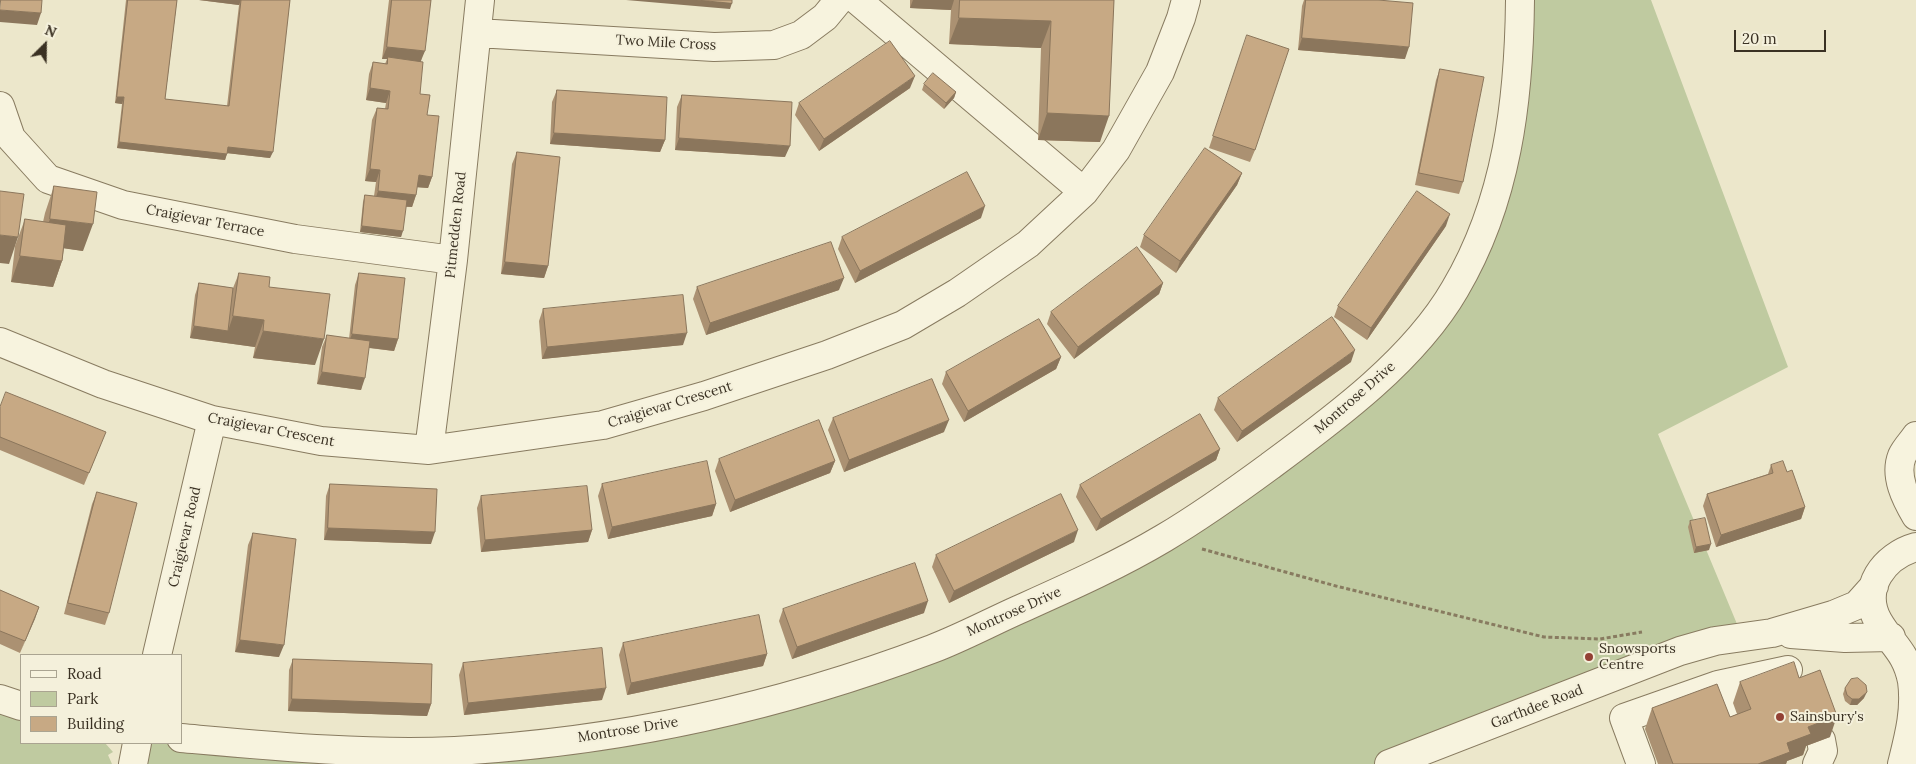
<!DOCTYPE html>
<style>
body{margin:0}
#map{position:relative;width:1916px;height:764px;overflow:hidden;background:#ece7cb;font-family:Lora,serif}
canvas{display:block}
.legend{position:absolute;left:20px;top:654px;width:162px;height:90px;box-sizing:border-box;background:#f4f0db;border:1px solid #aaa491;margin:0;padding:6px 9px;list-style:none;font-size:15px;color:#3a3123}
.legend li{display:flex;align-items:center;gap:10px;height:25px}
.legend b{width:25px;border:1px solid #aaa491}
.north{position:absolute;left:20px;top:20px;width:50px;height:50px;-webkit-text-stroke:4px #f4f0db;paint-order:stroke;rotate:23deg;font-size:14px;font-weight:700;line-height:20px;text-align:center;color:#3a3123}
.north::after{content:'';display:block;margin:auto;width:18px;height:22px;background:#3a3123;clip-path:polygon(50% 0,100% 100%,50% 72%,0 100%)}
.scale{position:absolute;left:1734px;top:30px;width:92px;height:22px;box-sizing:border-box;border:2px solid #3a3123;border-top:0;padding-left:6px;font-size:15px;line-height:18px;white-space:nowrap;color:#3a3123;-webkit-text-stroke:4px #f4f0db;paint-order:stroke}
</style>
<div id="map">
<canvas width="1916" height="764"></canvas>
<ul class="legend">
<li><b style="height:6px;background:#f7f3de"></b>Road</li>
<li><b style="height:14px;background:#bfcaa0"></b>Park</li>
<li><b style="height:14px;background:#c7a984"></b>Building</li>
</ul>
<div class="north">N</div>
<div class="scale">20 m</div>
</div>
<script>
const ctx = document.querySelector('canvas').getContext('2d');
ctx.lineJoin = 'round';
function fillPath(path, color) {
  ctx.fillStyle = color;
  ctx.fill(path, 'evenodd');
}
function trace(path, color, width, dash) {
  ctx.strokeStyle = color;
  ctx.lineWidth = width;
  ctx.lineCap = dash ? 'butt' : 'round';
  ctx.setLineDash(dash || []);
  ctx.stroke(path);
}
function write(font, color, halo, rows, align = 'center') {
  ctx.font = font + ' Lora,serif';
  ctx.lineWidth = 4;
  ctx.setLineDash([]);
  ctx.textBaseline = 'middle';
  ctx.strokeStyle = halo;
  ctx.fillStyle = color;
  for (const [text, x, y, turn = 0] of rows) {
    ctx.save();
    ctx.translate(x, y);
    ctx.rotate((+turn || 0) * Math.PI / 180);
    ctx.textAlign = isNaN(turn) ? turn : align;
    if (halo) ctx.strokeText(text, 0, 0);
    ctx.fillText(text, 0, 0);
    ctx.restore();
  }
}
fillPath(new Path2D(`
 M1520 0H1651L1788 367 1658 434 1742 636 1389 764H133L137 743 374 751 735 711 1079 582 1325 426 1474 254Z
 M0 712 21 718V743H105L113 752 108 755 112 764H0Z`), '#bfcaa0');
const minor = new Path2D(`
 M857 0 1084 192
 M477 33 714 47 774 45 801 35 825 17 839 0
 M0 106 11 138 48 179 123 205 295 239 453 260
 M0 342 103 384 212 420 321 441 429 450 603 425 704 396 827 355 903 325 957 293 1028 244 1084 192 1116 150 1160 72 1181 18 1186 0
 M1916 436C1912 442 1905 449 1902 456 1894 476 1906 499 1916 516
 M429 450 453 260 480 0
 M1791 634 1845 638 1891 637
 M157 655 212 420
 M1718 685 1788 670
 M0 699 21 706
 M181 738C272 746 364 755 455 751 619 742 779 707 932 649 961 638 989 623 1018 610 1067 588 1117 566 1164 538 1201 516 1236 491 1270 466 1335 418 1414 360 1455 289 1507 201 1519 101 1520 0
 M133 764 137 743
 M1389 764 1680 651 1715 641 1772 633 1833 615 1857 605 1874 586
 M1641 764 1624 718 1718 685 1752 764
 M1817 764 1823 751 1821 740
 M1902 764C1909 736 1916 710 1912 681 1906 651 1891 644 1878 621 1860 588 1884 556 1916 547`);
trace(minor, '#887b60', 30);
trace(new Path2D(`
 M1202 549 1336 586 1544 637 1600 639 1642 632`), '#887b60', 3, [4, 2.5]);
trace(minor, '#f7f3de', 28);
fillPath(new Path2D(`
 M126 0H177L165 99 227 106 239 5 199 0H290L270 158 227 153 225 160 117 148 122 104 115 103Z
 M389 0H431L421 61 420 94 427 115 432 177 428 188 417 187 416 195 412 207H406L401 237 360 232 363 202 365 195 374 196 376 182 365 181 372 120 377 108 385 109 386 103 366 100 369 74 373 62 385 64 387 59H382Z
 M910 0H1114L1100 142 1038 140 1041 48 949 44 951 10 910 8Z
 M1304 0H1378L1405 59 1298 50 1302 6Z
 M1243 47 1255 150 1250 162 1209 148Z
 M1440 69 1463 182 1459 194 1415 185 1436 80Z
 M924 84 956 92 954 98 944 109 922 90Z
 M910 88 819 151 795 115 799 103Z
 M557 90 665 140 660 152 550 144 552 102Z
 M682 95 785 157 675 150 677 107Z
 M517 152 548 266 544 278 501 274 512 164Z
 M1242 173 1237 185 1176 273 1140 247 1144 235Z
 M54 186 83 251 64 248 62 261 53 287 11 282 15 246 25 219 43 222 45 213Z
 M981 218 855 283 838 249 842 237Z
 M1446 226 1367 340 1334 317 1338 306Z
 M239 273 315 365 253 358 255 347 190 338 195 295 199 283 233 288Z
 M359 273 398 339 394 351 369 348 361 390 317 384 322 347 327 335 349 339 355 285Z
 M1163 283 1159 294 1074 359 1047 324 1051 312Z
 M697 287 839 290 706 335 693 299Z
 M543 309 683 345 542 359 539 321Z
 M1061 357 1056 369 964 422 942 384 946 372Z
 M1351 362 1237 442 1214 410 1218 398Z
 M0 407 101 444 84 485 0 450Z
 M833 418 944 432 844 472 828 430Z
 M1220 449 1216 460 1096 531 1076 497 1080 485Z
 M719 459 835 461 830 473 730 512 715 471Z
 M1771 465 1787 472 1805 507 1801 519 1716 547 1703 506 1707 494 1768 474Z
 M330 484 431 544 324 540 326 496Z
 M602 484 716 504 712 516 608 539 598 496Z
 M97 492 109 613 105 625 64 614 92 504Z
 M481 496 592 530 588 542 481 552 477 508Z
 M1690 521 1709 550 1694 553 1688 527Z
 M253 533 279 657 235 652 248 545Z
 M1074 542 949 603 932 567 936 555Z
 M0 590 39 607 20 653 0 644Z
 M783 609 924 613 792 659 779 621Z
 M623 643 767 654 763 666 627 695 619 655Z
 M293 659 431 704 427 716 288 711 289 670Z
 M463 663 602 700 464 715 459 675Z
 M1799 678 1830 737 1806 746 1803 755 1787 761 1786 764H1658L1645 729 1652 708 1730 717 1737 714 1733 703 1740 682Z
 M1845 688 1864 698 1857 705H1850L1845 701 1843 694Z`), '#ab9172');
fillPath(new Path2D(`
 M199 0H241L239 5Z
 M626 0H697L732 3 730 9Z
 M913 0H954L951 10 910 8Z
 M0 10 41 13 37 25 0 22Z
 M959 18 1051 21 1041 48 949 44Z
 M1302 38 1409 47 1405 59 1298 50Z
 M387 47 425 51 420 63 388 57 387 59H382Z
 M915 76 910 88 819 151 824 139Z
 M370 88 390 91 386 103 366 100Z
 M956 92 954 98 944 109 946 103Z
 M117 97H124L122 104 115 103Z
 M1047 113 1109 116 1100 142 1038 140Z
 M554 133 665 140 660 152 550 144Z
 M679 138 790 146 785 157 675 150Z
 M119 142 227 154 225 160 117 148Z
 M228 147 273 152 270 158 226 153Z
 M370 169 380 170 376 182 365 181Z
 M1242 173 1237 185 1176 273 1180 261Z
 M419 175 432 177 428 188 414 187Z
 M378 191 416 195 412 207 374 203Z
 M985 206 981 218 855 283 860 271Z
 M1450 214 1446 226 1367 340 1371 328Z
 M50 219 93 224 83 251 40 245Z
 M362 226 403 231 401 237 360 232Z
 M0 235 18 237 9 264 0 263Z
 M20 256 62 261 53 287 11 282Z
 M505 262 548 266 544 278 501 274Z
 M844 278 839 290 706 335 710 323Z
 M1163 283 1159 294 1074 359 1078 347Z
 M233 316 264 320 255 347 190 338 194 326 228 331Z
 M263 331 324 339 315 365 253 358Z
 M687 333 683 345 542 359 547 347Z
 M352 334 398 339 394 351 348 345Z
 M1355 350 1351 362 1237 442 1242 431Z
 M1061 357 1056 369 964 422 968 411Z
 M322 372 365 378 361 390 317 384Z
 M949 420 944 432 844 472 849 460Z
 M1220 449 1216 460 1096 531 1101 519Z
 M835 461 830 473 730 512 735 500Z
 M716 504 712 516 608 539 612 527Z
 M1805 507 1801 519 1716 547 1721 535Z
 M328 528 435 532 431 544 324 540Z
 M592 530 588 542 481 552 485 540Z
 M1078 530 1074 542 949 603 954 591Z
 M1711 544 1709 550 1694 553 1696 547Z
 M928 601 924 613 792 659 797 647Z
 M39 607 35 619 20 653 25 641Z
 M240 640 284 645 279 657 235 652Z
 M767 654 763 666 627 695 631 683Z
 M606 688 602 700 464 715 468 703Z
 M1867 692 1864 698 1857 705H1850L1852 699Z
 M292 699 431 704 427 716 288 711Z
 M1837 716 1830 737 1806 746 1803 755 1787 761 1786 764H1758L1808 727Z`), '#8b765c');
const building = new Path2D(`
 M1 0H42L41 13 0 10Z
 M128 0H177L165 99 229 106 241 0H290L273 152 228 147 227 154 119 142 124 97H117Z
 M392 0H431L425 51 387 47Z
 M697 0H732V3Z
 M960 0H1114L1109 116 1047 113 1051 21 959 18Z
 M1306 0H1378L1413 3 1409 47 1302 38Z
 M1247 35 1289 49 1255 150 1213 136Z
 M890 41 915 76 824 139 799 103Z
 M388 57 423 62 420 94 430 95 427 115 439 116 432 177 419 175 416 195 378 191 380 170 370 169 377 108 388 109 390 91 370 88 373 62 387 64Z
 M1440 69 1484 77 1463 182 1419 173Z
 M933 73 956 92 946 103 924 84Z
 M557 90 667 97 665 140 554 133Z
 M682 95 792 102 790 146 679 138Z
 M1205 148 1242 173 1180 261 1144 235Z
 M517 152 560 157 548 266 505 262Z
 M967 172 985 206 860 271 842 237Z
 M54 186 97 192 93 224 50 219Z
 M0 191 24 194 18 237 0 235Z
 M1417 191 1450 214 1371 328 1338 306Z
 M365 195 407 200 403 231 362 226Z
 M25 219 66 225 62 261 20 256Z
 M831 242 844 278 710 323 697 287Z
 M1137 247 1163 283 1078 347 1051 312Z
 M239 273 270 277 269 287 330 294 324 339 263 331 264 320 233 316Z
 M359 273 405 278 398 339 352 334Z
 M199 283 233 288 228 331 194 326Z
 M683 295 687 333 547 347 543 309Z
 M1332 317 1355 350 1242 431 1218 398Z
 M1039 319 1061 357 968 411 946 372Z
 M327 335 370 341 365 378 322 372Z
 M932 379 949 420 849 460 833 418Z
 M6 392 106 432 89 473 0 437V407Z
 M1200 414 1220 449 1101 519 1080 485Z
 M819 420 835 461 735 500 719 459Z
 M707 461 716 504 612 527 602 484Z
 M1783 461 1787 472 1792 470 1805 507 1721 535 1707 494 1773 473 1771 465Z
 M330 484 437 489 435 532 328 528Z
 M587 486 592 530 485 540 481 496Z
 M97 492 137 503 109 613 68 603Z
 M1061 494 1078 530 954 591 936 555Z
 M1705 518 1711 544 1696 547 1690 521Z
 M253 533 296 539 284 645 240 640Z
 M915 563 928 601 797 647 783 609Z
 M0 590 39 607 25 641 0 631Z
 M759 615 767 654 631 683 623 643Z
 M602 648 606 688 468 703 463 663Z
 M293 659 432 664 431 704 292 699Z
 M1794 662 1799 678 1820 670 1837 716 1808 727 1811 734 1787 743 1790 752 1758 764H1673L1652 708 1717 684 1730 717 1751 709 1740 682Z
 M1858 678 1866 685 1867 692 1859 699H1852L1847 695 1845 688 1851 679Z`);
fillPath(building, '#c7a984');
trace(building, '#8b765c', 1);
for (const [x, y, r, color] of [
 [1589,657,5,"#934135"],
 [1780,717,5,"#934135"]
]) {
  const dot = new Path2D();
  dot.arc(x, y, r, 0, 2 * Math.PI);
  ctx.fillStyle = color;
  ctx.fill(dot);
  trace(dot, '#f4f0db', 2);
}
write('14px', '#3a3123', '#f4f0db', [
 ["Two Mile Cross",666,43,3],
 ["Craigievar Terrace",205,221,11],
 ["Pitmedden Road",456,225,-84],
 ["Montrose Drive",1355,398,-41],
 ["Craigievar Crescent",670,405,-17],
 ["Craigievar Crescent",271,430,11],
 ["Craigievar Road",185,537,-77],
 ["Montrose Drive",1014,612,-24],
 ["Garthdee Road",1537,707,-21],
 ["Montrose Drive",628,730,-9]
]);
write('14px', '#3a3123', '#f4f0db', [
 ["Snowsports",1599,649],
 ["Centre",1599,665],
 ["Sainsbury's",1790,717]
], 'left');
</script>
